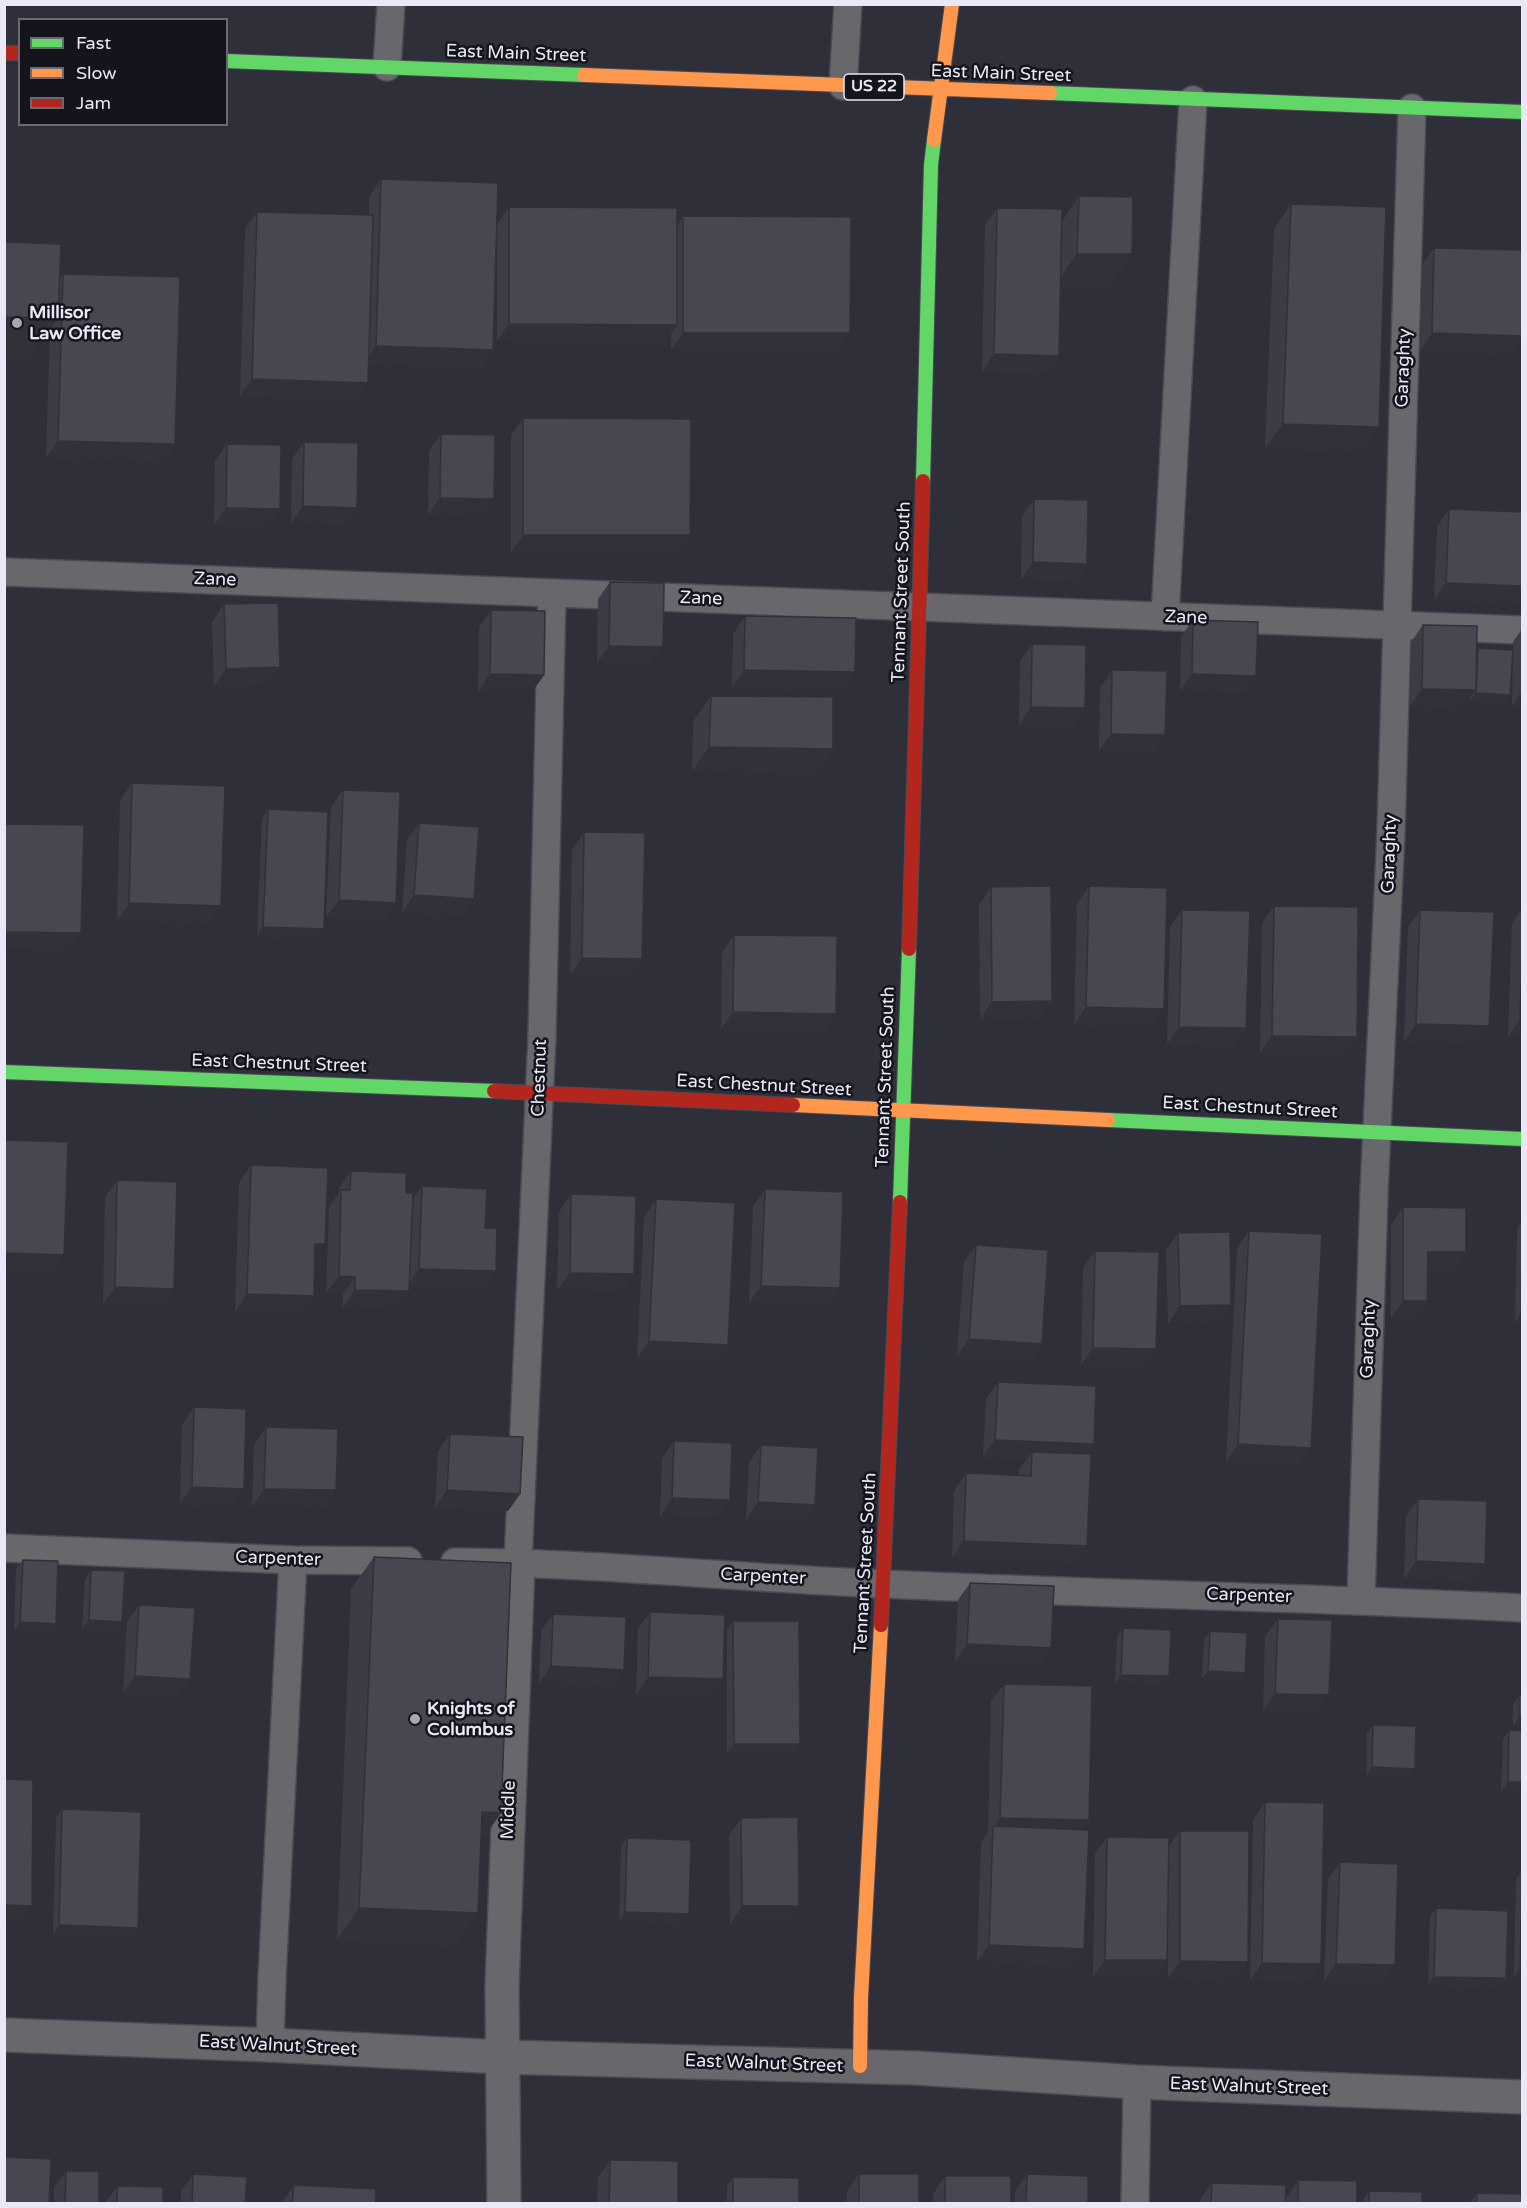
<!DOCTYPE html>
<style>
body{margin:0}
#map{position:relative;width:1527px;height:2208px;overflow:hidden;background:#2f2f3a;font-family:"Varela Round",sans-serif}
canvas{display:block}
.frame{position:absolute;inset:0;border:6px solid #e8e8f6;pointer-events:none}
.legend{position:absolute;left:18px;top:18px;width:210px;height:108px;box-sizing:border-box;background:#14141d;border:2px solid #696974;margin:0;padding:8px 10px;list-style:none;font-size:18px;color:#e8e8f6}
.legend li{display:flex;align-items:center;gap:12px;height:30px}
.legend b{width:30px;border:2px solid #696974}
</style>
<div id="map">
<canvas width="1527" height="2208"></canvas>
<div class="frame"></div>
<ul class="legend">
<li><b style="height:8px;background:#63d668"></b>Fast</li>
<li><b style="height:8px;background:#ff974d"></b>Slow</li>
<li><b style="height:8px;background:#b3261e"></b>Jam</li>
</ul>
</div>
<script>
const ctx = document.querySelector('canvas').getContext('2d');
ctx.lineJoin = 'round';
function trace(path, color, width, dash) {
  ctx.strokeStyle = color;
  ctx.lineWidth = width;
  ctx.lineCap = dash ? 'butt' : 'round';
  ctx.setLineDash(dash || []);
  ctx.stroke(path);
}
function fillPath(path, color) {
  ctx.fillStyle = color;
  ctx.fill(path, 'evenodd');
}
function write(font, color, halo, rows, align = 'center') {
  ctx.font = font + ' "Varela Round",sans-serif';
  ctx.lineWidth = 5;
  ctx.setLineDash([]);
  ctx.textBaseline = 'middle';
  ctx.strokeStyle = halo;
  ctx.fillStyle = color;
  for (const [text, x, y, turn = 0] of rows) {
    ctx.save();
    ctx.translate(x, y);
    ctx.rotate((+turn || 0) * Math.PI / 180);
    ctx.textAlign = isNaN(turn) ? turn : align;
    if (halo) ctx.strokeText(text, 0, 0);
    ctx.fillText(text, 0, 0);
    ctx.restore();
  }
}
const lane = new Path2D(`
 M387 67 391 4
 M843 86 848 4
 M4 572 1522 630
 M1165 617 1193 100
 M4 1548 293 1560 408 1561
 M455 1562C599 1563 741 1578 884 1584 1097 1594 1310 1597 1522 1608
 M518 1562 542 1036 552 593
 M1361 1599 1374 1192 1391 831 1412 108
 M270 2045 272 1978 293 1560
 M1135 2204 1137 2082`);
const street = new Path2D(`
 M4 2035 270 2045 502 2057 916 2068 1137 2082 1522 2097
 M504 2204 502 1986 518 1562`);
const fast = new Path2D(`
 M226 61 584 75
 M1050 93 1522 112
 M923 481 931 165 934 140
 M4 1072 494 1091
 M1108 1120 1522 1139
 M900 1202 909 949`);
const slow = new Path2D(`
 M584 75 1050 93
 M934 140 952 4
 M793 1105 1108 1120
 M860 2066 861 1997 881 1625`);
const jam = new Path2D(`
 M4 53H20
 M909 949 923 481
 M494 1091 793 1105
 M881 1625 900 1202`);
trace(lane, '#4a4a53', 30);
trace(street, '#4a4a53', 36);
trace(fast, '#4a4a53', 16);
trace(slow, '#4a4a53', 16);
trace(jam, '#4a4a53', 16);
trace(lane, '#67676c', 27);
trace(street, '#67676c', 33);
trace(fast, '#63d668', 14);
trace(slow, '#ff974d', 14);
trace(jam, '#b3261e', 14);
fillPath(new Path2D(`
 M381 179 493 350 481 367 369 364 356 400 240 396 245 229 257 212 369 215V197Z
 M1079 196 1110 286 1060 285 1059 356 1047 373 982 372 985 225 997 208 1062 221Z
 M1291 204 1379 427 1361 452 1265 449 1274 229Z
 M509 207 677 226 683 216 838 351 671 350V333L665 342 497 341V224Z
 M1434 248 1513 353 1420 351 1422 265Z
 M63 274 175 444 163 461 46 458 50 329 28 360 59 279Z
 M523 418 678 552H511V435Z
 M441 434 482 516 428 515 429 451Z
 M304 442 345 525 291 523 292 459Z
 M227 444 280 509 268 526 214 525 215 461Z
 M1034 499 1087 564 1075 581 1021 580 1022 516Z
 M1449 509 1522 512V604L1434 600 1437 526Z
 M610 582 651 664 597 663 598 599Z
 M224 604 268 684 214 686 212 622Z
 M491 610 544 675 532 692H478L479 627Z
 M745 616 855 672 843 689 732 688 733 634Z
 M1193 620 1244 693 1180 691 1181 637Z
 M1423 625 1477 650 1478 648 1504 704 1470 701V699L1464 707 1410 706 1411 642Z
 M1522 629V706H1512L1513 642Z
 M1032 644 1085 708 1073 726 1019 725 1020 661Z
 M1112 670 1165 735 1153 752 1099 751 1100 688Z
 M711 696 833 749 815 774 692 771 693 721Z
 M132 783 209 923 117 921 120 801Z
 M343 790 384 920 326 917 331 807Z
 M268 809 318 938 257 936 262 818Z
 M419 823 474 899 462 917 402 913 407 840Z
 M584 832 642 959 630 976 570 975 572 850Z
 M1089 886 1152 1026 1074 1025 1077 904Z
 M991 887 1052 1001 1040 1018 980 1019 979 905Z
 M1274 906 1345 1054 1260 1053 1262 923Z
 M1522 908V1037H1508L1512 923Z
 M1182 910 1234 1046 1167 1044 1170 927Z
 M1420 910 1477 1043 1404 1041 1408 927Z
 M734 935 836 1014 824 1031 721 1029 722 952Z
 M251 1165 314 1260 302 1313 235 1312 239 1183Z
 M351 1171 406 1193 412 1200 422 1186 485 1228 496 1271 484 1288 410 1286 397 1308 343 1307V1294L326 1293 329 1207 339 1193V1188Z
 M117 1180 174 1289 162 1306 103 1304 105 1197Z
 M765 1189 840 1288 828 1305 749 1303 753 1206Z
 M571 1194 622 1292 557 1290 559 1212Z
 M656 1199 728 1345 716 1362 637 1358 644 1217Z
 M1403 1207 1466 1252 1454 1270H1427V1301L1415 1318H1391V1225Z
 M1522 1221V1322H1515L1517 1229Z
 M1249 1231 1299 1465 1226 1462 1237 1248Z
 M1178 1233 1219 1322 1168 1323 1166 1250Z
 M976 1245 1042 1344 1030 1361 957 1356 964 1262Z
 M1095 1251 1156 1349 1144 1366 1081 1365 1083 1268Z
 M998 1382 1094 1444 1087 1454 1075 1563 952 1558 954 1491 966 1473 1019 1475V1469L1027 1459 983 1457 986 1399Z
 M194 1407 232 1506 180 1504 182 1425Z
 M266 1427 336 1490 324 1508 252 1506 254 1445Z
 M450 1434 520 1494 508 1511 435 1508 438 1451Z
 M674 1441 718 1517 660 1516 662 1458Z
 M761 1445 815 1505 803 1522 746 1520 749 1462Z
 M1418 1499 1485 1564 1473 1581 1404 1579 1406 1516Z
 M374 1557 456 1945 337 1940 351 1589Z
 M23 1560 56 1624 50 1633 14 1631 16 1569Z
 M91 1570 122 1622 116 1631 82 1629 85 1579Z
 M970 1583 1039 1666 955 1662 958 1600Z
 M139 1605 178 1696 123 1693 127 1622Z
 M650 1612 711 1696 636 1695 638 1629Z
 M553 1614 624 1670 612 1687 539 1683 541 1631Z
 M1278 1619 1317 1712 1263 1711 1265 1636Z
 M733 1621 800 1744 793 1753H727V1629Z
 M1123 1628 1169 1676 1163 1685 1115 1683 1117 1637Z
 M1210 1631 1245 1673 1239 1682 1202 1679 1204 1640Z
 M1004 1684 1089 1820 1082 1829 1084 1949 1072 1966 977 1962 981 1843 988 1832 991 1701Z
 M1519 1695 1522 1726H1513V1704Z
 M1373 1725 1409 1778 1366 1776 1367 1733Z
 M1509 1730 1522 1791H1501L1503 1739Z
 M1265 1802 1309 1981 1250 1980 1253 1820Z
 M62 1809 138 1928 132 1936 53 1934 56 1818Z
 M741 1818 799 1906 787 1924H730L729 1835Z
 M1180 1831 1248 1962 1236 1979 1168 1978V1854L1155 1978 1093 1977 1095 1854 1107 1837 1168 1848Z
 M627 1838 689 1914 683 1923 619 1921 621 1847Z
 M1340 1862 1383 1982 1324 1981 1328 1879Z
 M1522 1870V1976H1514L1516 1879Z
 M1436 1908 1506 1978 1500 1987 1428 1986 1430 1917Z
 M610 2160 678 2204H597L598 2178Z
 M66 2171 99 2204H54V2188Z
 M193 2174 245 2204H181V2191Z
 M859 2174 919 2204H847V2191Z
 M1027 2174 1088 2204H1014L1015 2191Z
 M945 2176 1011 2204H933V2194Z
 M733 2177 799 2204H727V2186Z
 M1298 2180 1357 2204H1286V2198Z
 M1212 2183 1285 2204H1200V2200Z
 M294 2185 375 2204H281L282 2202Z
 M117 2186 163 2204 105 2203Z
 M1369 2191 1422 2204H1363V2200Z
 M1477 2193 1522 2204H1469Z`), '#3d3c46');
fillPath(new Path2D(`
 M1077 254H1132L1110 286 1055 285Z
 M4 317 58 318 28 360H4Z
 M509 324 677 325 665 342 497 341Z
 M683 333H850L838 351 671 350Z
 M1432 333 1522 336V340L1513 353 1420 351Z
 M376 346 493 350 481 367 364 364Z
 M994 354 1059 356 1047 373 982 372Z
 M252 379 368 383 356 400 240 396Z
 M1283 424 1379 427 1361 452 1265 449Z
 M58 441 175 444 163 461 46 458Z
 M440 498 494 499 482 516 428 515Z
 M303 506 357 508 345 525 291 523Z
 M226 508 280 509 268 526 214 525Z
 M523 535H690L678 552H511Z
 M1033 562 1087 564 1075 581 1021 580Z
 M1446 583 1522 586V604L1434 600Z
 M609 646 663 647 651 664 597 663Z
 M280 667 268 684 214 686 226 669Z
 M744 670 855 672 843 689 732 688Z
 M490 674 544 675 532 692H478Z
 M1192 674 1256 676 1244 693 1180 691Z
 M1422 689 1476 690 1464 707 1410 706Z
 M1522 691V706H1512Z
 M1476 693 1510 695 1504 704 1470 701Z
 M1031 707 1085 708 1073 726 1019 725Z
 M1111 734 1165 735 1153 752 1099 751Z
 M709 747 833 749 815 774 692 771Z
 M414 895 474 899 462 917 402 913Z
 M339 900 396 903 384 920 326 917Z
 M129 903 221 906 209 923 117 921Z
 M263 927 324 929 318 938 257 936Z
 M4 932 81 933 69 950 4 949Z
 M582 958 642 959 630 976 570 975Z
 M1052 1001 1040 1018 980 1019 992 1002Z
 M1086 1007 1164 1009 1152 1026 1074 1025Z
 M733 1012 836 1014 824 1031 721 1029Z
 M1520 1020H1522V1037H1508Z
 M1416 1024 1489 1026 1477 1043 1404 1041Z
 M1179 1027 1246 1028 1234 1046 1167 1044Z
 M1272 1036 1357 1037 1345 1054 1260 1053Z
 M315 1244H325L313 1262Z
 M1428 1252H1466L1454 1270H1416Z
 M4 1253 64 1255 52 1272 4 1270Z
 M419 1269 496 1271 484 1288 407 1286Z
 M570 1273 634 1274 622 1292 557 1290Z
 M339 1276 355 1277 343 1294 326 1293Z
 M761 1286 840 1288 828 1305 749 1303Z
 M115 1287 174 1289 162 1306 103 1304Z
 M355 1290 409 1291 397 1308 343 1307Z
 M247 1294 314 1296 302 1313 235 1312Z
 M1403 1301H1427L1415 1318H1391Z
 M1231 1305 1219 1322 1168 1323 1180 1306Z
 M1521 1313H1522V1322H1515Z
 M969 1339 1042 1344 1030 1361 957 1356Z
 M649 1341 728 1345 716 1362 637 1358Z
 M1093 1348 1156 1349 1144 1366 1081 1365Z
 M995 1440 1094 1444 1082 1461 1032 1452 1027 1459 983 1457Z
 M1238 1444 1311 1448 1299 1465 1226 1462Z
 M192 1487 244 1489 232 1506 180 1504Z
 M264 1489 336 1490 324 1508 252 1506Z
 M447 1490 520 1494 508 1511 435 1508Z
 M672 1498 730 1500 718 1517 660 1516Z
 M758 1502 815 1505 803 1522 746 1520Z
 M964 1541 1087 1546 1075 1563 952 1558Z
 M1416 1561 1485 1564 1473 1581 1404 1579Z
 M89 1620 122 1622 116 1631 82 1629Z
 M20 1622 56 1624 50 1633 14 1631Z
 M967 1644 1051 1648 1039 1666 955 1662Z
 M551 1666 624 1670 612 1687 539 1683Z
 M1208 1671 1245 1673 1239 1682 1202 1679Z
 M1121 1675 1169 1676 1163 1685 1115 1683Z
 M135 1676 190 1679 178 1696 123 1693Z
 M648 1677 723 1679 711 1696 636 1695Z
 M1275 1694 1329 1695 1317 1712 1263 1711Z
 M1519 1717H1522V1726H1513Z
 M734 1744H800L793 1753H727Z
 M1372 1767 1415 1769 1409 1778 1366 1776Z
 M1508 1782H1522V1791H1501Z
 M482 1812 501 1813 479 1845Z
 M1000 1818 1089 1820 1077 1837 993 1828Z
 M4 1905 32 1906 19 1923H4Z
 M742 1906H799L787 1924H730Z
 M359 1908 478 1913 456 1945 337 1940Z
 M625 1912 689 1914 683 1923 619 1921Z
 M59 1925 138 1928 132 1936 53 1934Z
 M989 1945 1084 1949 1072 1966 977 1962Z
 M1105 1960H1167L1155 1978 1093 1977Z
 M1180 1961 1248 1962 1236 1979 1168 1978Z
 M1262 1963 1321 1964 1309 1981 1250 1980Z
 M1336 1964 1395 1965 1383 1982 1324 1981Z
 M1520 1967H1522V1976H1514Z
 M1434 1977 1506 1978 1500 1987 1428 1986Z`), '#323139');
const building = new Path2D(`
 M381 179 498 183 493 350 376 346Z
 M1079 196 1133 197 1132 254H1077Z
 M1291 204 1386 207 1379 427 1283 424Z
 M509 207 677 208V325L509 324Z
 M997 208 1062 209 1059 356 994 354Z
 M257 212 373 215 368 383 252 379Z
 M683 216 851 217 850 333H683Z
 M4 242 61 244 58 318 4 317Z
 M1434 248 1522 250V336L1432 333Z
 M63 274 180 277 175 444 58 441Z
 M523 418 691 419 690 535H523Z
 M441 434 495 435 494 499 440 498Z
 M304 442 358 443 357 508 303 506Z
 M227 444 281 445 280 509 226 508Z
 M1034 499 1088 500 1087 564 1033 562Z
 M1449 509 1522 512V586L1446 583Z
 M610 582 664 583 663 647 609 646Z
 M278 603 280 667 226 669 224 604Z
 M491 610 545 611 544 675 490 674Z
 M745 616 856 618 855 672 744 670Z
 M1193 620 1258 622 1256 676 1192 674Z
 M1423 625 1477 626 1476 690 1422 689Z
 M1032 644 1086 645 1085 708 1031 707Z
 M1478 648 1513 650 1510 695 1476 693Z
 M1112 670 1167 671 1165 735 1111 734Z
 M711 696 833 697V749L709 747Z
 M132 783 225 786 221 906 129 903Z
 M343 790 400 792 396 903 339 900Z
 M268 809 328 812 324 929 263 927Z
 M419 823 479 827 474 899 414 895Z
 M4 824 84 825 81 933 4 932Z
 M584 832 645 833 642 959 582 958Z
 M1051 886 1052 1001 992 1002 991 887Z
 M1089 886 1167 888 1164 1009 1086 1007Z
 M1274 906 1358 907 1357 1037 1272 1036Z
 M1182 910 1250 911 1246 1028 1179 1027Z
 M1420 910 1494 912 1489 1026 1416 1024Z
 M734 935 837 936 836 1014 733 1012Z
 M1522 954V1020H1520Z
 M4 1140 68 1142 64 1255 4 1253Z
 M251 1165 328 1168 325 1244H315L314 1296 247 1294Z
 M351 1171 406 1173V1193H413L409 1291 355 1290V1277L339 1276 341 1190H350Z
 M117 1180 177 1182 174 1289 115 1287Z
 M422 1186 487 1189 485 1228H497L496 1271 419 1269Z
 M765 1189 843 1192 840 1288 761 1286Z
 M571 1194 636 1196 634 1274 570 1273Z
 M656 1199 735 1203 728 1345 649 1341Z
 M1403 1207 1466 1208V1252H1428L1427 1301H1403Z
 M1249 1231 1322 1234 1311 1448 1238 1444Z
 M1230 1232 1231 1305 1180 1306 1178 1233Z
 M976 1245 1048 1250 1042 1344 969 1339Z
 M1095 1251 1159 1252 1156 1349 1093 1348Z
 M1522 1253V1313H1521Z
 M998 1382 1096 1386 1094 1444 995 1440Z
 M194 1407 246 1409 244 1489 192 1487Z
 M266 1427 338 1429 336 1490 264 1489Z
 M450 1434 523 1437 520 1494 447 1490Z
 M674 1441 732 1443 730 1500 672 1498Z
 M761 1445 818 1448 815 1505 758 1502Z
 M1032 1452 1091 1454 1087 1546 964 1541 966 1473 1031 1476Z
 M1418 1499 1487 1501 1485 1564 1416 1561Z
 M374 1557 511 1563 501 1813 482 1812 478 1913 359 1908Z
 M23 1560 58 1561 56 1624 20 1622Z
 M91 1570 125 1571 122 1622 89 1620Z
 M970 1583 1054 1586 1051 1648 967 1644Z
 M139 1605 195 1608 190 1679 135 1676Z
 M650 1612 725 1615 723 1679 648 1677Z
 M553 1614 626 1617 624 1670 551 1666Z
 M1278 1619 1332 1620 1329 1695 1275 1694Z
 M733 1621H799L800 1744H734Z
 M1123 1628 1171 1630 1169 1676 1121 1675Z
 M1210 1631 1247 1633 1245 1673 1208 1671Z
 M1004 1684 1092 1686 1089 1820 1000 1818Z
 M1519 1695H1522V1717H1519Z
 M1373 1725 1416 1726 1415 1769 1372 1767Z
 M1509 1730 1522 1731V1782H1508Z
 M4 1779 33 1780 32 1906 4 1905Z
 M1265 1802 1324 1803 1321 1964 1262 1963Z
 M62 1809 141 1812 138 1928 59 1925Z
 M798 1817 799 1906H742L741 1818Z
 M993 1826 1089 1830 1084 1949 989 1945Z
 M1180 1831H1249L1248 1962 1180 1961Z
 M1107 1837 1169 1838 1167 1960H1105Z
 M627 1838 691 1840 689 1914 625 1912Z
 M1340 1862 1398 1864 1395 1965 1336 1964Z
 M1522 1870V1967H1520Z
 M1436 1908 1508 1911 1506 1978 1434 1977Z
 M4 2157 51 2159 49 2204H4Z
 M610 2160 678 2161V2204H609Z
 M66 2171H99V2204H65Z
 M193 2174 247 2177 245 2204H192Z
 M859 2174H919V2204H859Z
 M1027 2174 1088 2176V2204H1026Z
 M945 2176H1011V2204H945Z
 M733 2177 799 2178V2204H733Z
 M1298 2180 1357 2181V2204H1298Z
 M1212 2183 1286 2185 1285 2204H1211Z
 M294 2185 376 2189 375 2204H292Z
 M117 2186 163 2187V2204H117Z
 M1369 2191 1422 2192V2204H1369Z
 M1477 2193 1522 2194V2204H1476Z`);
fillPath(building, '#474651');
trace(building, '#323139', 1.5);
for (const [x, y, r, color] of [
 [17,323,6,"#a7a7b4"],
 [415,1719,6,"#a7a7b4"]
]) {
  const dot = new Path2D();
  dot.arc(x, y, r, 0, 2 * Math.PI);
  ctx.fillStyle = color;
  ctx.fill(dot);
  trace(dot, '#14141d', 2);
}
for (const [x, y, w] of [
 [874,87,60]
]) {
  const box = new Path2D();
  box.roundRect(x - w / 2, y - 13, w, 26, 4.5);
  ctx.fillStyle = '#14141d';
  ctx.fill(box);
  trace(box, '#e8e8f6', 1.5);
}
write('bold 16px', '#e8e8f6', null, [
 ["US 22",874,87]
]);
write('18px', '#e8e8f6', '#14141d', [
 ["East Main Street",516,54,2],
 ["East Main Street",1001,74,2],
 ["Garaghty",1404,368,-88],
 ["Zane",215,580,2],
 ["Tennant Street South",902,592,-88],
 ["Zane",701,599,2],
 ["Zane",1186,618,2],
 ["Garaghty",1390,854,-88],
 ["East Chestnut Street",279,1064,2],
 ["Tennant Street South",886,1077,-88],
 ["Chestnut",540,1078,-88],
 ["East Chestnut Street",764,1086,3],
 ["East Chestnut Street",1250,1108,3],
 ["Garaghty",1369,1339,-88],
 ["Carpenter",278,1559,2],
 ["Tennant Street South",866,1563,-87],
 ["Carpenter",763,1577,3],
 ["Carpenter",1249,1596,2],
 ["Middle",509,1810,-88],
 ["East Walnut Street",278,2046,3],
 ["East Walnut Street",764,2064,2],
 ["East Walnut Street",1249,2087,2]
]);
write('bold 18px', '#e8e8f6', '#14141d', [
 ["Millisor",29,313],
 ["Law Office",29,334],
 ["Knights of",427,1709],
 ["Columbus",427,1730]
], 'left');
</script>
